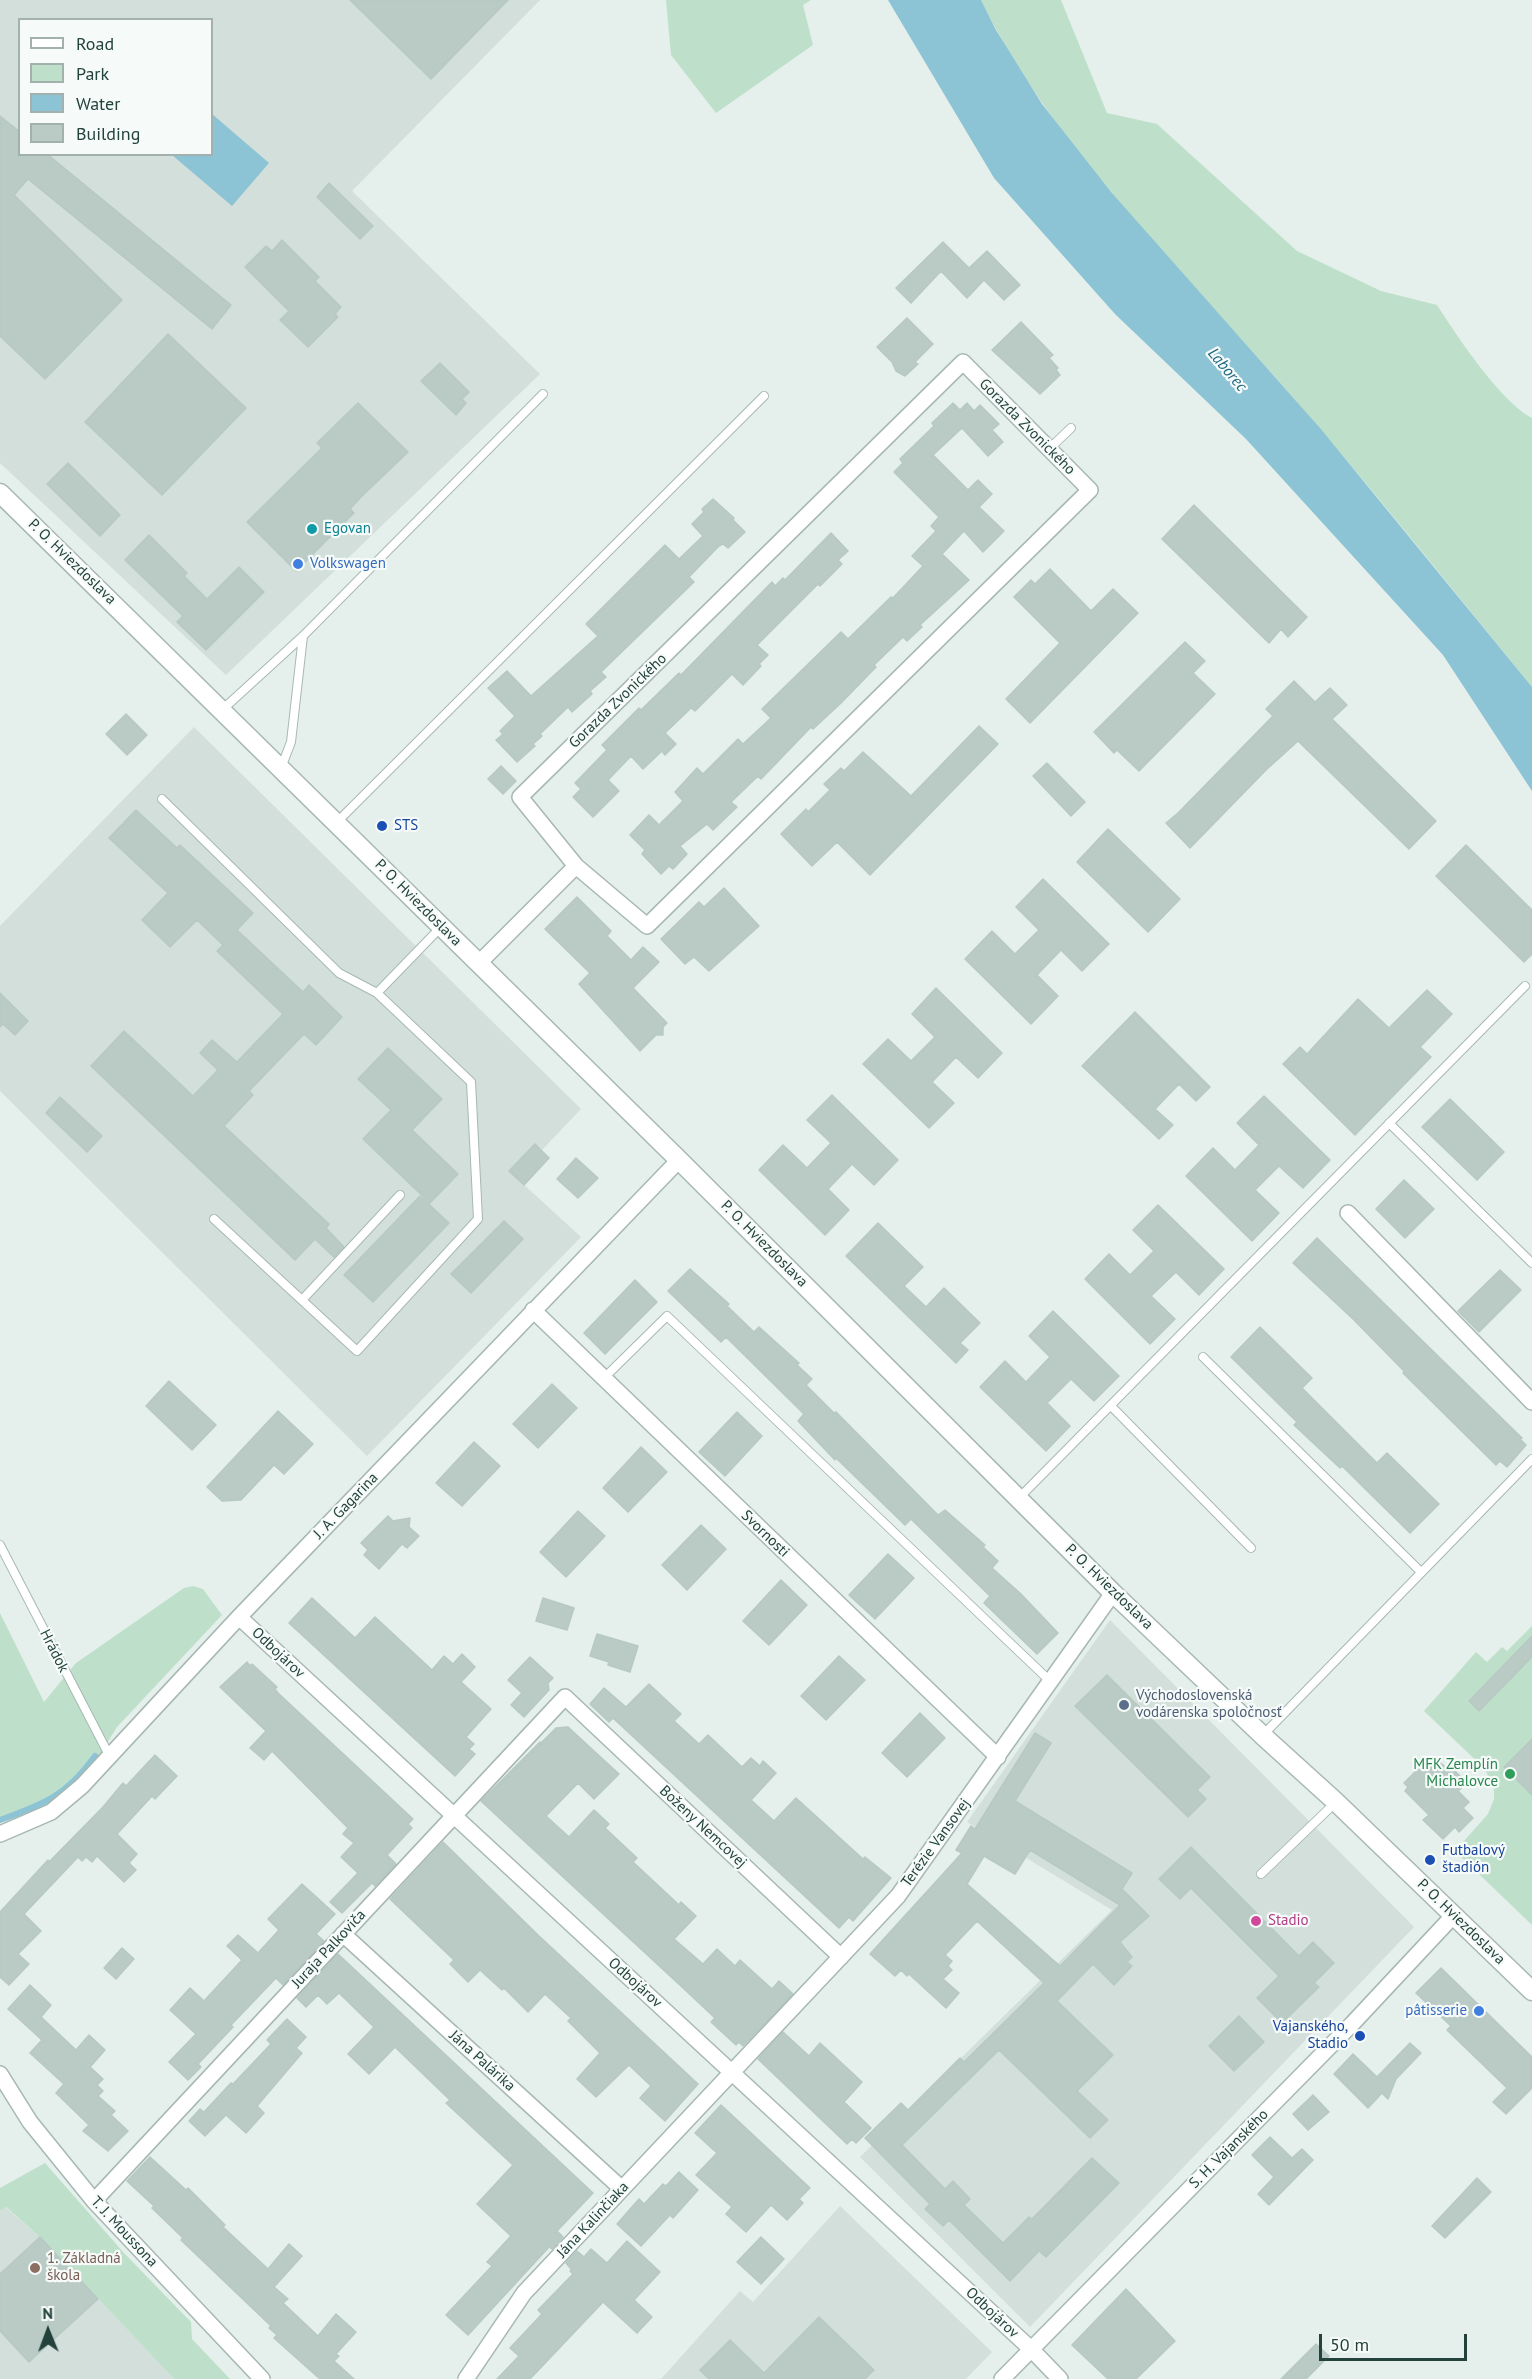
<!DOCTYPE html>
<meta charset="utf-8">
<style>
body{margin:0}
#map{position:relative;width:1532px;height:2379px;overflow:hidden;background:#e5efeb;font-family:"PT Sans",sans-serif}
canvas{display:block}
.legend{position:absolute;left:18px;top:18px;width:195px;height:138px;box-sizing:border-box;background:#f6fbf9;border:2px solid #a2b1ad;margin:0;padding:8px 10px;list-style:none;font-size:18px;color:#23423c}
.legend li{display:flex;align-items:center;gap:12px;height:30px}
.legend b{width:30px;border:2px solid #a2b1ad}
.north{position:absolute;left:18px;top:2301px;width:60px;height:60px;-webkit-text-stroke:4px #f6fbf9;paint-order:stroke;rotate:359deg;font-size:16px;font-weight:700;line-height:24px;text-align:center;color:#23423c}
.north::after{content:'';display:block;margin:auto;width:21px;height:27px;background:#23423c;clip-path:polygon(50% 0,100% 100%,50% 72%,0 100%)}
.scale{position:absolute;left:1319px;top:2334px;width:148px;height:27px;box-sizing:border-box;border:3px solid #23423c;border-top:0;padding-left:8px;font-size:18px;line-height:21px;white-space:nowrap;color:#23423c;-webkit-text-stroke:4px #f6fbf9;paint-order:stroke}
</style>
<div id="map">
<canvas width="1532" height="2379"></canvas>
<ul class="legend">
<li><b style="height:8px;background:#fff"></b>Road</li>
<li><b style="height:16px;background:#bee0ca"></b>Park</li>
<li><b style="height:16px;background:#8cc3d5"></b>Water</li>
<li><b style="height:16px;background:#bacac5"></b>Building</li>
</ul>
<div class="north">N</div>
<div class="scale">50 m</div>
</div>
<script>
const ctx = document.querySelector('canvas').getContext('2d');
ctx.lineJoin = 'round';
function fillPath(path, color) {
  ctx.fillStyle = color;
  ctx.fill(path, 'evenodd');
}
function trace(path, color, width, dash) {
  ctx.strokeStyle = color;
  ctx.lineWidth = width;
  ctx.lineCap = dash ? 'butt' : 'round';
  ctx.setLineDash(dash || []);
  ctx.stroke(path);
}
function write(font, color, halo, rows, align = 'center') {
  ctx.font = font + ' "PT Sans",sans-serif';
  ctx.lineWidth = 4.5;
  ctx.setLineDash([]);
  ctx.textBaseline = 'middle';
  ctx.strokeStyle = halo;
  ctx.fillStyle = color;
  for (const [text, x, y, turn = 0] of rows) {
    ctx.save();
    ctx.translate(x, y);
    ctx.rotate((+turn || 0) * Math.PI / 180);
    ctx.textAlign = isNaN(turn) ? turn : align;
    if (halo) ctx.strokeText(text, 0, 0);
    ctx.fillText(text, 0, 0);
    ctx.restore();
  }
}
fillPath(new Path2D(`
 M0 0H540L352 191 540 374 226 675 0 463ZM20 20H212V154H20Z
 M194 727 581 1109 542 1150 535 1144 509 1171 581 1237 367 1456 0 1091V926Z
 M1110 1620 1414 1927 1030 2327 860 2157 1112 1910 967 1822Z
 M840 2206 992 2352 966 2379H661L740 2291 753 2302Z
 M5 2207 40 2237 174 2379H0V2211Z`), '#d3dfda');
fillPath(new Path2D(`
 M666 0H811L803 5 813 45 716 113 671 55Z
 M981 0H1061L1107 113 1157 124 1297 251 1381 291 1437 305C1457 336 1501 402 1532 418V687C1447 583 1364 478 1275 377 1172 260 1050 141 981 0Z
 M193 1586 203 1589 222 1615 117 1727 98 1758 37 1809 0 1823V1613L44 1702 76 1663 184 1588Z
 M1532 1626V1925L1455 1851 1488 1814 1494 1799V1789L1485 1769 1424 1711 1476 1652 1487 1662 1502 1647 1507 1651Z
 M45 2163 124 2253 191 2322 192 2339 230 2379H174L40 2237 6 2207 0 2211V2188Z`), '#bee0ca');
fillPath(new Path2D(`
 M888 0H981L996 30 1042 104 1111 192 1320 428 1532 687V791L1443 655 1246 439 1115 314 994 178Z
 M212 114 269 163 232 206 172 155 212 154Z`), '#8cc3d5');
trace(new Path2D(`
 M0 1820C45 1804 67 1795 95 1756`), '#8cc3d5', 6);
const building = new Path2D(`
 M350 0H508L431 79Z
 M0 116 20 132V154H47L231 305 212 329 28 179 14 195 122 300 45 379 0 336Z
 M329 183 373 226 360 239 317 197Z
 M282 240 319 277 315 281 341 307 335 314 338 317 308 347 280 320 289 311 245 267 266 246 272 251Z
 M943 242 969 268 987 251 1020 285 1004 300 984 280 967 298 941 271 911 303 896 288Z
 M907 318 933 344 915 362 918 364 905 376 896 371 892 362 877 347Z
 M1021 322 1053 355 1049 358 1058 368 1056 370 1060 375 1040 394 992 350Z
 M168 334 246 408 162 495 85 422Z
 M440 363 469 392 462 399 466 403 456 415 421 381Z
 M358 403 408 452 361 497 350 509 354 513 296 571 247 522 322 448 317 443Z
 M953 403 960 410 967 403 974 411 980 405 999 424 992 430 1003 442 988 456 962 428 933 455 968 490 978 480 992 494 979 507 1004 531 983 552 964 531 942 554 969 580 920 625 922 627 907 641 903 637 874 665 876 667 841 703 813 729 811 727 761 779 758 776 731 802 737 807 713 830 707 824 680 846 687 854 673 869 669 866 661 874 642 854 645 850 630 835 649 815 659 825 683 801 675 792 697 768 703 774 738 739 743 744 771 718 762 709 841 632 848 639 891 597 893 598 923 566 912 556 936 531 931 526 939 517 894 472 903 463 900 459 934 426 932 423Z
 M68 463 120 515 100 536 47 484Z
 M713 499 734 518 733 520 745 532 728 548 723 544 719 546 689 577 694 582 601 672 606 677 590 691 592 694 572 712 568 707 540 734 542 736 533 744 535 746 517 762 496 740 503 734 500 731 515 716 488 688 507 671 531 696 598 636 586 624 665 545 679 559 703 536 692 524 704 512 702 509Z
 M1194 505 1307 617 1288 637 1281 629 1269 643 1162 539Z
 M831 533 848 551 838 560 842 564 820 586 818 584 757 645 768 655 759 664 761 666 743 685 732 674 695 711 691 708 665 733 676 744 665 755 662 751 643 769 631 756 608 780 619 791 593 817 573 797 581 789 575 783 607 750 602 745 639 708 641 710 679 673 681 675 772 582 775 586 783 578 785 580Z
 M149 535 187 573 184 576 207 599 239 567 264 592 206 650 177 622 183 616 125 560Z
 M1050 569 1091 611 1113 589 1138 613 1030 723 1006 699 1060 643 1014 597 1031 580 1035 584Z
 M1185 642 1205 661 1193 673 1215 694 1139 771 1117 750 1114 753 1094 732Z
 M1294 681 1315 702 1330 688 1347 705 1332 719 1436 821 1409 849 1298 741 1266 770 1190 848 1166 823 1178 813 1273 716 1266 709Z
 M126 714 147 735 127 755 106 734Z
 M979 726 998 744 870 875 837 842 812 866 781 834 806 809 808 812 830 790 824 784 841 768 844 771 863 752 911 796Z
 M1047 763 1085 802 1071 816 1033 776Z
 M501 766 516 781 503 794 488 779Z
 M136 810 177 848 180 845 253 913 237 930 303 992 309 985 342 1017 316 1045 304 1034 249 1091 253 1095 224 1126 329 1224 326 1228 344 1247 334 1257 315 1239 295 1260 91 1066 124 1031 193 1096 218 1070 200 1053 212 1040 237 1062 283 1014 217 951 223 945 197 920 170 947 142 920 168 893 109 838Z
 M1108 829 1180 899 1148 932 1077 862Z
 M1466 845 1532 910V954L1524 962 1436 876Z
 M1043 879 1109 944 1082 971 1061 950 1037 975 1058 996 1031 1024 965 959 992 931 1015 954 1039 930 1016 907Z
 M724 888 759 926 709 971 694 957 685 964 661 939 699 902 704 907Z
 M577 897 611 931 607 936 631 960 643 947 659 962 633 988 667 1023 663 1027V1035H656L640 1051 579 984 590 973 545 929Z
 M936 988 1002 1053 978 1078 956 1057 932 1082 954 1103 929 1128 863 1064 888 1039 911 1061 935 1037 912 1014Z
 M1427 990 1452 1014 1420 1047 1431 1057 1355 1135 1283 1064 1300 1047 1307 1054 1358 999 1389 1028Z
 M0 993 28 1021 15 1035 3 1024 0 1027Z
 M1135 1012 1210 1087 1196 1101 1179 1084 1155 1109 1173 1125 1159 1139 1082 1066Z
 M388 1048 442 1099 412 1130 458 1174 430 1203 363 1139 391 1110 358 1079Z
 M832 1095 898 1160 874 1185 852 1164 828 1189 849 1210 825 1235 759 1170 783 1145 807 1168 831 1143 807 1120Z
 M1264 1096 1330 1160 1303 1188 1279 1166 1255 1190 1279 1213 1252 1241 1186 1176 1213 1148 1235 1170 1259 1145 1237 1123Z
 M60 1097 102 1136 87 1152 46 1113Z
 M1450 1099 1504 1152 1477 1180 1422 1127Z
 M535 1144 549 1158 524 1185 509 1171Z
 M576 1158 598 1178 578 1198 557 1179Z
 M1404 1180 1434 1209 1405 1238 1376 1209Z
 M420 1196 449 1223 373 1302 344 1275Z
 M1158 1205 1224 1269 1199 1295 1176 1272 1151 1296 1175 1319 1150 1344 1085 1279 1109 1254 1130 1275 1154 1251 1133 1230Z
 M504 1221 523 1239 471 1293 451 1274Z
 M878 1223 923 1267 904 1286 926 1307 944 1288 980 1323 960 1343 968 1350 956 1363 846 1256Z
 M1317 1238 1522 1438 1520 1439 1526 1445 1507 1467 1500 1461 1496 1465 1412 1382 1403 1373 1404 1371 1353 1319 1293 1263Z
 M690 1269 729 1304 727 1306 754 1332 759 1327 799 1363 797 1365 812 1379 806 1385 834 1413 836 1412 938 1515 945 1510 985 1545 983 1547 998 1561 992 1568 1021 1594 1058 1633 1037 1654 984 1603 990 1596 911 1519 905 1525 836 1458 835 1460 798 1421 804 1414 726 1337 721 1342 668 1291Z
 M1500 1270 1521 1290 1479 1332 1458 1311Z
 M635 1280 657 1302 605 1354 584 1333Z
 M1053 1311 1119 1376 1094 1401 1071 1379 1047 1403 1070 1426 1046 1451 980 1387 1005 1361 1026 1382 1050 1357 1029 1336Z
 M1260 1327 1312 1378 1302 1388 1377 1463 1387 1453 1439 1504 1410 1533 1342 1466 1340 1468 1294 1425 1297 1422 1231 1357Z
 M169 1381 216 1425 192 1450 146 1406Z
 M552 1384 577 1408 538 1448 513 1424Z
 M278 1411 313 1444 284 1474 274 1465 241 1500 222 1501 207 1487Z
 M737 1412 762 1436 725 1476 699 1452Z
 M474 1442 500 1466 462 1506 436 1483Z
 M641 1447 667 1472 628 1512 603 1488Z
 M578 1511 605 1536 566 1577 540 1552Z
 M388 1516 393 1521 410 1518 409 1527 419 1536 407 1548 402 1544 379 1569 364 1555 368 1550 361 1543Z
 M701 1525 726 1549 687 1590 662 1565Z
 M888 1554 914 1578 875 1619 849 1595Z
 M781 1580 807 1605 769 1645 743 1621Z
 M312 1598 355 1638 375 1617 432 1670 444 1656 453 1664 462 1654 475 1667 461 1682 491 1709 466 1737 474 1744 469 1749 475 1754 455 1776 289 1623Z
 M543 1598 574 1608 567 1630 536 1621Z
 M597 1634 638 1646 630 1672 608 1665 609 1662 590 1656Z
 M1532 1636V1657L1479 1711 1469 1701Z
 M839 1656 865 1680 826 1720 801 1696Z
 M530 1657 553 1678 548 1683 549 1690 524 1717 511 1705 522 1693 508 1680Z
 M247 1662 250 1666 252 1664 277 1687 275 1689 278 1693 413 1819 408 1824 412 1828 387 1855 396 1864 375 1886 372 1883 342 1913 330 1902 358 1873 341 1857 354 1843 343 1834 348 1828 272 1751 264 1760 250 1748 266 1731 220 1687Z
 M1107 1675 1210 1777 1197 1790 1206 1799 1188 1817 1075 1706Z
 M649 1684 681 1714 674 1721 699 1744 708 1735 742 1767 751 1758 760 1766 763 1761 776 1773 751 1800 774 1821 796 1798 863 1859 865 1857 891 1878 853 1921 849 1917 839 1928 613 1718 609 1722 590 1704 604 1688 626 1707Z
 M920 1713 945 1738 907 1777 882 1753Z
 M568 1727 619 1774 594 1799 578 1783 546 1816 569 1837 594 1810 609 1824 605 1828 637 1858 633 1862 679 1905 681 1902 696 1916 674 1939 703 1964 717 1949 735 1966 740 1960 772 1989 779 1981 793 1994 743 2046 739 2042 736 2045 711 2022 715 2018 682 1987 481 1801 540 1742 541 1743 556 1728Z
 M1035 1733 1051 1743 1015 1801 1132 1873 1122 1889 1149 1916 1120 1942 1132 1957 1127 1962 1132 1966 1114 1985 1093 1964 1057 2001 1113 2055 1077 2091 1108 2120 1090 2138 999 2050 902 2145 945 2189 953 2181 970 2199 964 2205 1003 2243 1029 2217 1032 2219 1092 2158 1119 2183 1046 2257 1039 2251 1010 2281 949 2220 943 2226 925 2209 930 2204 865 2138 901 2103 908 2110 960 2058 964 2062 1044 1983 977 1921 945 1955 952 1961 948 1966 952 1970 943 1979 959 1993 946 2008 909 1974 907 1976 901 1970 895 1976 870 1954 962 1853 956 1850 971 1826 975 1829ZM1030 1850 1120 1905 1060 1966 967 1884 984 1856 1015 1874Z
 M1532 1739V1795L1504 1767Z
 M155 1755 177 1776 155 1799 152 1796 117 1834 137 1854 129 1863 136 1870 124 1882 97 1856 92 1862 86 1857 82 1861 78 1857 24 1914 41 1931 18 1954 29 1964 9 1985 0 1977V1912L48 1860 49 1862 103 1807 123 1783 126 1786Z
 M1435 1758 1445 1767 1448 1764 1467 1783 1458 1791 1469 1802 1463 1808 1473 1818 1459 1832 1455 1827 1443 1839 1423 1820 1429 1815 1405 1791 1408 1787 1404 1783 1420 1767 1423 1770Z
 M443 1842 539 1936 698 2084 665 2121 640 2098 651 2086 629 2065 596 2097 577 2079 600 2053 568 2021 571 2018 545 1994 528 2012 504 1988 502 1990 480 1970 468 1982 450 1964 454 1960 390 1899Z
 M1191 1847 1299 1956 1313 1942 1334 1963 1314 1983 1319 1987 1282 2023 1257 1998 1279 1976 1191 1888 1180 1899 1159 1879Z
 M302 1884 335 1914 316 1934 324 1941 283 1985 276 1978 231 2025 233 2027 198 2064 201 2067 188 2080 169 2062 196 2034 170 2010 190 1988 204 2001 242 1960 227 1946 238 1935 258 1953 279 1930 268 1919Z
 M122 1948 134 1959 116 1979 104 1968Z
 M338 1954 593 2193 557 2231 563 2237 552 2249 549 2247 468 2335 446 2315 492 2266 487 2262 511 2236 477 2204 513 2165 446 2103 450 2100 395 2047 369 2074 348 2054 374 2027 339 1993 327 2004 318 1995 306 2007 297 1998Z
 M1441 1968 1532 2057V2088L1506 2114 1493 2102 1507 2088 1447 2030 1451 2026 1416 1993Z
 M30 1985 51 2005 41 2017 76 2050 89 2035 105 2050 90 2067 103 2079 97 2085 103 2091 98 2096 115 2111 111 2115 128 2131 108 2151 83 2131 89 2125 56 2093 64 2084 30 2053 42 2040 8 2009Z
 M1239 2016 1264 2042 1234 2071 1209 2046Z
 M287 2019 306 2037 296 2048 302 2053 257 2106 264 2113 246 2133 226 2115 205 2136 189 2121 200 2109 204 2112 231 2083 233 2084 271 2044 267 2040Z
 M783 2032 809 2056 820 2043 862 2082 844 2102 871 2128 856 2143 852 2139 847 2144 758 2059Z
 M1410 2043 1421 2053 1396 2079 1388 2099 1382 2093 1368 2108 1334 2074 1353 2054 1377 2077Z
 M1313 2095 1329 2112 1308 2130 1293 2114Z
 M721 2105 810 2188 799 2199 803 2203 787 2220 771 2205 746 2232 726 2214 732 2207 696 2175 717 2153 695 2133Z
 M1270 2137 1292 2158 1302 2149 1313 2160 1269 2205 1258 2194 1274 2177 1252 2155Z
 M150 2157 186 2190 188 2188 225 2225 223 2227 268 2269 289 2244 302 2256 274 2287 288 2299 283 2303 318 2336 336 2314 356 2332 336 2354 339 2356 334 2361 354 2379H320L274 2338 277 2335 269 2328 271 2326 181 2240 183 2238 152 2208 154 2206 127 2181Z
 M679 2172 698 2190 673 2218 670 2215 641 2246 617 2224 639 2199 644 2204 663 2184 666 2186Z
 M1477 2178 1491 2192 1445 2238 1432 2226Z
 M40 2237 98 2299 29 2362 0 2331V2274Z
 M761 2237 784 2259 761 2284 737 2262Z
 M627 2241 660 2272 634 2300 652 2317 637 2333 603 2302 530 2379H497L519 2356 510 2348 542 2314 538 2310 573 2274 570 2271 572 2270 566 2263 577 2251 584 2257 591 2249 607 2263Z
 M1126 2289 1175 2341 1136 2379H1108L1072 2345Z
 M819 2317 874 2370 865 2379H709L700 2370 730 2340 764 2373Z
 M1316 2344 1329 2356 1306 2379H1281Z`);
fillPath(building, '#bacac5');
trace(building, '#b7c9c3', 1.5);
const service = new Path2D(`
 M1049 449 1071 428
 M222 710 303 636 543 394
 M281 768 291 742 303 636
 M162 799 339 973 377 993 471 1082 478 1219 357 1351 214 1219
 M336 823 764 396
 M377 993 441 927
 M1389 1123 1532 1263
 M302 1300 400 1195
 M1203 1357 1421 1572
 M603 1379 667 1316 1051 1682
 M1111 1406 1251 1548
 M1019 1498 1525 986
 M0 1545 109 1755
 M1263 1735 1532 1459
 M1261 1874 1336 1802`);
const minor = new Path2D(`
 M479 963 576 866 520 797 963 362 1090 490 647 926 576 866
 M1348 1213 1532 1402
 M533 1310 998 1757
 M239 1617C502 1862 768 2104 1031 2349L1060 2379
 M0 1834 51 1812 82 1786 239 1617 679 1160
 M343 1934 622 2189
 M0 2074 30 2122 94 2201 262 2379
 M94 2201 565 1697 841 1957
 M466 2379 524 2293 898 1896 1113 1593
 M1002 2379 1352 2024 1453 1916`);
const tertiary = new Path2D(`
 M0 493 679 1160 1113 1593 1262 1735 1336 1802 1532 1991`);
trace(service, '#a7b8b3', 10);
trace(minor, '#a7b8b3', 18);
trace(tertiary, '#a7b8b3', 21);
trace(service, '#fff', 8);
trace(minor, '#fff', 15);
trace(tertiary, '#fff', 18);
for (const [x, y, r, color] of [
 [312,529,6,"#0f9aa8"],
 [298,564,6,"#3f7fe0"],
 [382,826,6,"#1a4fb4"],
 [1124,1705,6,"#5c6f8a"],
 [1510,1774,6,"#2e9e5b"],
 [1430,1860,6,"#1a4fb4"],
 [1256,1921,6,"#d1479c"],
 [1479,2011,6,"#3f7fe0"],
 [1360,2036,6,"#1a4fb4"],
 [35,2268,6,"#8d6e63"]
]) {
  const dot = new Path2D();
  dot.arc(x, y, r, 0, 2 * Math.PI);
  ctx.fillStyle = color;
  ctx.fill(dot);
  trace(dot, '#f6fbf9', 2);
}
write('15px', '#23423c', '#f6fbf9', [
 ["Gorazda Zvonického",1027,427,45],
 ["P. O. Hviezdoslava",72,562,44],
 ["Gorazda Zvonického",618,701,-44],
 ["P. O. Hviezdoslava",418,903,45],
 ["P. O. Hviezdoslava",764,1244,45],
 ["J. A. Gagarina",346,1506,-46],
 ["Svornosti",765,1534,44],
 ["P. O. Hviezdoslava",1109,1587,44],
 ["Hrádok",54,1651,63],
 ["Odbojárov",278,1653,43],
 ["Boženy Nemcovej",703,1827,43],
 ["Terézie Vansovej",936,1843,-54],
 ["P. O. Hviezdoslava",1461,1922,44],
 ["Juraja Palkoviča",329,1949,-47],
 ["Odbojárov",635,1983,42],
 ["Jána Palárika",482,2061,42],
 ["S. H. Vajanského",1229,2149,-45],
 ["Jána Kalinčiaka",593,2220,-47],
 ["T. J. Moussona",124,2232,47],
 ["Odbojárov",992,2313,43]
]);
write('15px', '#0d838f', '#f6fbf9', [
 ["Egovan",324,529]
], 'left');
write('15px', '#366cbe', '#f6fbf9', [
 ["Volkswagen",310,564],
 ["pâtisserie",1467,2011,"right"]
], 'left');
write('15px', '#164399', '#f6fbf9', [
 ["STS",394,826],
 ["Futbalový",1442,1851],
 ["štadión",1442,1868],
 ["Vajanského,",1348,2027,"right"],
 ["Stadio",1348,2044,"right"]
], 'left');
write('15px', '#4e5e75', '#f6fbf9', [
 ["Východoslovenská",1136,1696],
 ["vodárenska spoločnosť",1136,1713]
], 'left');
write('15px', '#27864d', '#f6fbf9', [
 ["MFK Zemplín",1498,1765],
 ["Michalovce",1498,1782]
], 'right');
write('15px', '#b23c85', '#f6fbf9', [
 ["Stadio",1268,1921]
], 'left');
write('15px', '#785e54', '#f6fbf9', [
 ["1. Základná",47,2259],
 ["škola",47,2276]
], 'left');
write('italic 16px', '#1b6780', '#f6fbf9', [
 ["Laborec",1227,370,50]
]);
</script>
